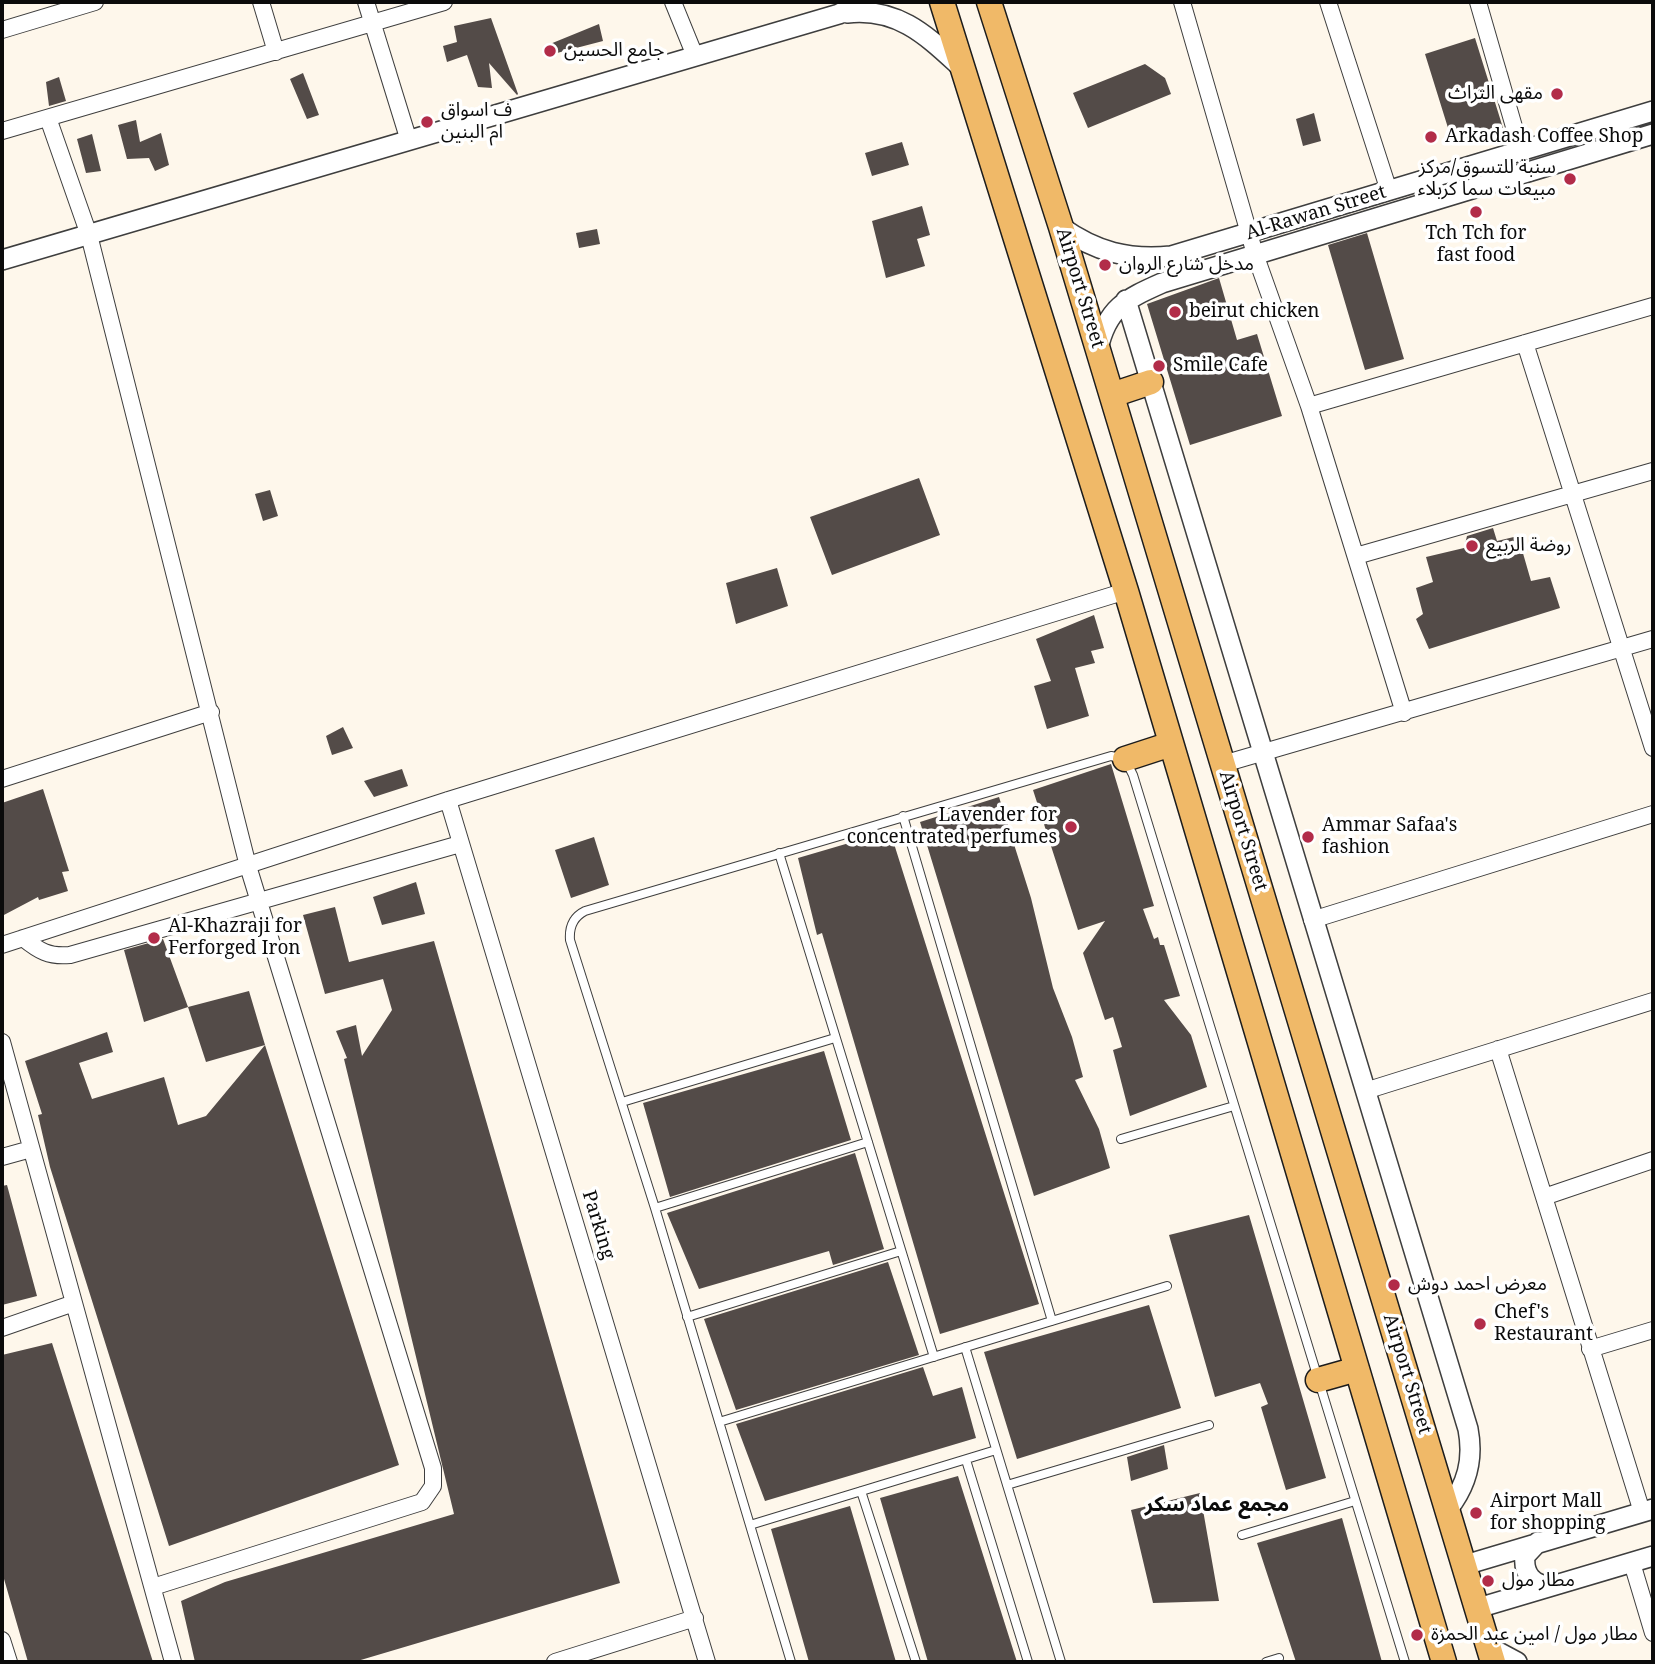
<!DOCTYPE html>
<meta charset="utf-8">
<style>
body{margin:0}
#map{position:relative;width:1655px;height:1664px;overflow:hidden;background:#fef7eb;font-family:"Noto Serif",serif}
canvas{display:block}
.frame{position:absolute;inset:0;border:4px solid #0b0b0b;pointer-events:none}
</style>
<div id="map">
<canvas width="1655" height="1664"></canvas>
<div class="frame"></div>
</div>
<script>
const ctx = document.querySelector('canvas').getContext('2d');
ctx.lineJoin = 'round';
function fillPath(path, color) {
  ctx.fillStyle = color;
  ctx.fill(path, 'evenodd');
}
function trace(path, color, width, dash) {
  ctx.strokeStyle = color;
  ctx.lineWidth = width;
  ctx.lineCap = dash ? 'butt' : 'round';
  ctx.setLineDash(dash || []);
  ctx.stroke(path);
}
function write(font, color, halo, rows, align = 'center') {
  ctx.font = font + ' "Noto Serif","Noto Sans Arabic",serif';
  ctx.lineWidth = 7;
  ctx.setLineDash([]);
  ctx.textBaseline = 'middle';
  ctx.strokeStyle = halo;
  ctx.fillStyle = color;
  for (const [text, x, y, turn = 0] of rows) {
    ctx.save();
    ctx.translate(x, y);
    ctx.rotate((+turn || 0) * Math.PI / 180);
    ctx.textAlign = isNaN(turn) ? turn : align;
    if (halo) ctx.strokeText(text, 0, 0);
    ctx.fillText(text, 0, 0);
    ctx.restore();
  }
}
fillPath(new Path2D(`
 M491 18 518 94 517 95 489 63 492 88 478 87 467 55 447 62 443 46 457 42 454 26Z
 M599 24 603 41 553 54 550 44Z
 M1475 38 1503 128 1453 144 1425 54Z
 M1145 64 1165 78 1171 94 1088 128 1073 93Z
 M303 73 319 115 307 119 290 79Z
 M59 77 66 101 49 106 46 82Z
 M1314 113 1321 141 1303 146 1296 119Z
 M136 120 140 142 161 133 169 165 155 171 149 158 127 159 118 125Z
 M92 134 101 171 86 173 77 139Z
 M902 142 909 165 872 176 865 153Z
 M922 206 930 235 917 239 925 266 886 278 872 221Z
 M597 229 600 244 579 248 576 233Z
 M1367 233 1404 359 1365 370 1328 245Z
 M1219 278 1237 340 1257 334 1282 416 1190 445 1147 304Z
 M919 478 940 535 832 575 810 517Z
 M270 490 278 516 263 521 255 494Z
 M1493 528 1497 541 1518 536 1531 581 1550 577 1560 608 1429 649 1416 619 1423 614 1416 588 1433 582 1426 557 1464 548 1467 536Z
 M777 568 788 606 736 624 726 583Z
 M1094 615 1104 648 1091 651 1095 663 1075 668 1089 716 1047 729 1034 686 1051 681 1036 639Z
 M343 727 353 748 332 755 326 736Z
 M1111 764 1154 906 1143 909 1154 939 1158 937 1160 945H1164L1180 996 1164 1000 1191 1035 1207 1087 1130 1116 1113 1050 1122 1047 1113 1017 1105 1020 1083 953 1105 921 1078 930 1033 790Z
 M402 769 408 786 374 797 364 781Z
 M43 789 69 871 62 872 68 891 39 900 38 897 2 916V803Z
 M999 797 1031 898 1053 988 1072 1037 1083 1077 1075 1080 1099 1129 1110 1168 1034 1196 920 822Z
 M890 831 1039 1304 940 1334 822 933 817 935 798 858Z
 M594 837 609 885 571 898 555 850Z
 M416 882 425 914 382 925 373 897Z
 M335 907 349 962 434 941 620 1583 354 1662H195L181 1601 225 1582 454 1514 344 1059 347 1058 336 1031 356 1025 362 1056 392 1010 383 979 325 994 303 915Z
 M163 939 188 1007 144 1022 124 950Z
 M249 991 265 1045 206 1062 188 1007Z
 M107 1032 113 1052 79 1063 92 1099 164 1077 178 1125 206 1116 265 1045 399 1465 169 1546 50 1167 38 1115 42 1114 25 1061Z
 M824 1051 851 1140 670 1197 643 1103Z
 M855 1153 884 1249 833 1265 829 1251 699 1289 667 1213Z
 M7 1185 37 1296 2 1305V1186Z
 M1249 1215 1326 1478 1286 1490 1261 1407 1268 1404 1260 1383 1215 1397 1169 1235Z
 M888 1262 919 1355 736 1410 704 1319Z
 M1149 1305 1181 1408 1017 1459 984 1352Z
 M52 1343 153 1662H28L2 1572V1355Z
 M923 1367 933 1396 962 1387 976 1438 765 1501 736 1424Z
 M1164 1445 1168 1469 1131 1481 1127 1457Z
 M958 1476 1017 1662H928L880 1498Z
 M1200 1493 1219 1601 1153 1603 1131 1510Z
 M850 1506 896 1662H809L771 1529Z
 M1342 1518 1382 1662H1296L1257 1543Z`), '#534b48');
const service = new Path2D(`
 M903 816 1052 1321
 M779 853 934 1357
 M622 1102 835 1038
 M1121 1139 1234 1106
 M655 1208 868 1142
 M687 1317 901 1251
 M965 1347 1061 1662
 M719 1422 1167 1286
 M966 1460 1028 1662
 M1007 1485 1209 1425
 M861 1491 916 1662
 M750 1525 996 1450
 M1242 1535 1355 1501
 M791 1662 655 1208 570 940C569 927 573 917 585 911L1111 756 1125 759 1133 775 1405 1662
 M1266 1662 1279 1658`);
const minor = new Path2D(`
 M261 2 276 52
 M366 2 409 141
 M673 2 695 56
 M1182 2 1255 254 1309 406 1404 713
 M1328 2 1389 191
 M1478 2 1521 151
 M2 30 95 2
 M48 118 89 235 248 866 433 1468V1486L422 1502 153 1587
 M2 131 444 2
 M1525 343 1653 748
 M1309 406 1653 306
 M1356 556 1653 471
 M1223 764 1653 639
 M2 779 211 712
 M448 800 707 1662
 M1312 920 1653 814
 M23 938C39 951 49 957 70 955L460 844
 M2 945 448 800 1126 591
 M2 1042 173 1662
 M1498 1049 1642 1512
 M1365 1091 1653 1001
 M2 1157 31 1149
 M1544 1197 1653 1160
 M2 1328 74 1303
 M1590 1349 1653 1330
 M1632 1563 1653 1633
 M2 1640 9 1662
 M555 1662 695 1618`);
const tertiary = new Path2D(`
 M847 13C899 7 928 37 963 69
 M1061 227C1096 252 1128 260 1171 256L1653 111
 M2 260 839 14 863 2
 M1126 300 1468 1429C1474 1460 1467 1485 1448 1509
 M1098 349C1107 308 1126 299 1162 283L1653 134
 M1538 1542 1525 1556C1523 1574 1533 1586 1551 1586
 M1465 1565 1653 1509
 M1478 1608 1653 1556
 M1489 1647 1517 1662`);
const primary = new Path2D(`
 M942 2 1126 591 1444 1662
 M989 2 1061 227 1493 1662
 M1112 395 1151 382
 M1125 759 1171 744
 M1318 1380 1357 1369`);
trace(service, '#3e3e3e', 10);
trace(minor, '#3e3e3e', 18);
trace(tertiary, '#3e3e3e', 22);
trace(primary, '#1c1c1c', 27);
trace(service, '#fff', 8);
trace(minor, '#fff', 16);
trace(tertiary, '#fff', 19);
trace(primary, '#f0b968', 24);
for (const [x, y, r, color] of [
 [550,51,7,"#b22c49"],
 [1557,94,7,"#b22c49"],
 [427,122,7,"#b22c49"],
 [1431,137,7,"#b22c49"],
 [1570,179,7,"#b22c49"],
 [1476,212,7,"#b22c49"],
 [1105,265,7,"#b22c49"],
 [1175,312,7,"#b22c49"],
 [1159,366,7,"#b22c49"],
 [1472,546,7,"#b22c49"],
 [1071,827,7,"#b22c49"],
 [1308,837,7,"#b22c49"],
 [154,938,7,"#b22c49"],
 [1394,1285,7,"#b22c49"],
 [1480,1324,7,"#b22c49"],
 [1476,1513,7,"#b22c49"],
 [1488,1581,7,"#b22c49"],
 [1417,1635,7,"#b22c49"]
]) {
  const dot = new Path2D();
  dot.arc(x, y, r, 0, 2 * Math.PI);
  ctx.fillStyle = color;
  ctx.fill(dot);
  trace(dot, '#fff', 2.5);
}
write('19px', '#0b0b0b', '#fff', [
 ["جامع الحسين",564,51],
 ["مقهى التراث",1543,94,"right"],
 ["ف اسواق",441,111],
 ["ام البنين",441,133],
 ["Arkadash Coffee Shop",1445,137],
 ["سنبة للتسوق/مركز",1556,168,"right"],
 ["مبيعات سما كربلاء",1556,190,"right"],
 ["Tch Tch for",1476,234,"center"],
 ["fast food",1476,256,"center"],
 ["مدخل شارع الروان",1119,265],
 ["beirut chicken",1189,312],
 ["Smile Cafe",1173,366],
 ["روضة الربيع",1486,546],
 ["Lavender for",1057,816,"right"],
 ["concentrated perfumes",1057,838,"right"],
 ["Ammar Safaa's",1322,826],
 ["fashion",1322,848],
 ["Al-Khazraji for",168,927],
 ["Ferforged Iron",168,949],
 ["معرض احمد دوش",1408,1285],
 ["Chef's",1494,1313],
 ["Restaurant",1494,1335],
 ["Airport Mall",1490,1502],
 ["for shopping",1490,1524],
 ["مطار مول",1502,1581],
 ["مطار مول / امين عبد الحمزة",1431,1635]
], 'left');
write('19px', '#0b0b0b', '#fff', [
 ["Al-Rawan Street",1316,213,-17],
 ["Airport Street",1080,288,73],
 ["Airport Street",1243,831,73],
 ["Parking",598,1225,73],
 ["Airport Street",1407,1374,73]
]);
write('bold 21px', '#0b0b0b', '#fff', [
 ["مجمع عماد سكر",1217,1505]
]);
</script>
